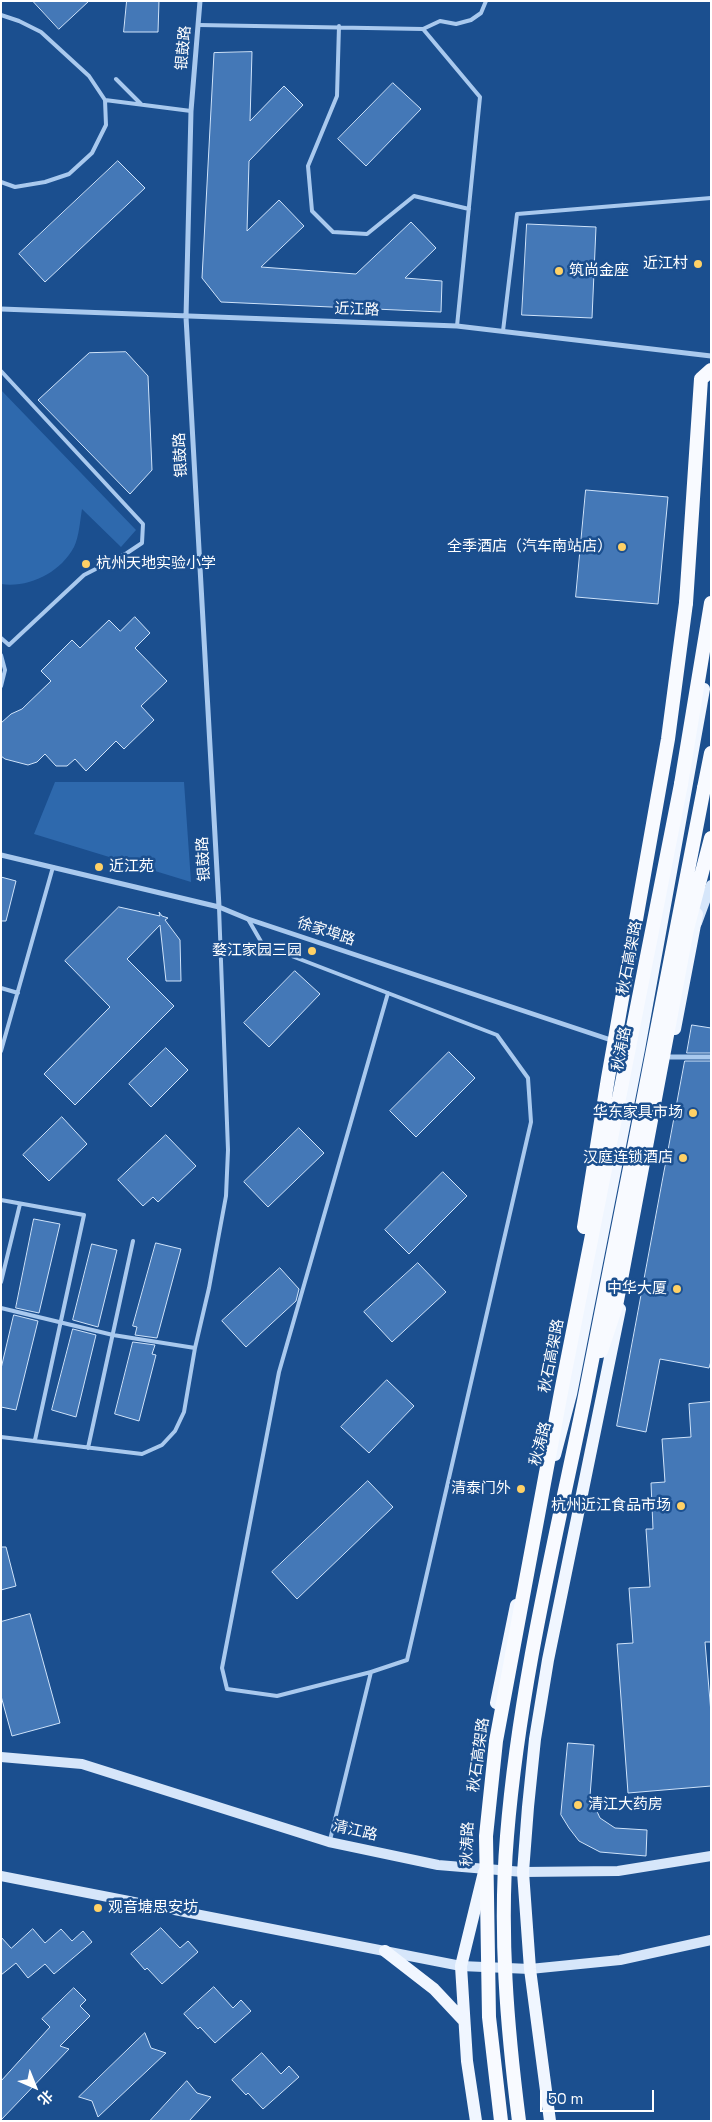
<!DOCTYPE html>
<meta charset="utf-8">
<style>
body{margin:0}
#map{position:relative;width:712px;height:2122px;overflow:hidden;background:#1b4f8f;font-family:"Space Grotesk","Noto Sans SC",sans-serif}
canvas{display:block}
.frame{position:absolute;inset:0;border:2px solid #fff;pointer-events:none}
.north{position:absolute;left:10px;top:2062px;width:50px;height:50px;-webkit-text-stroke:4px #1b4f8f;paint-order:stroke;rotate:136deg;font-size:14px;font-weight:700;line-height:20px;text-align:center;color:#fff}
.north::after{content:'';display:block;margin:auto;width:18px;height:22px;background:#fff;clip-path:polygon(50% 0,100% 100%,50% 72%,0 100%)}
.scale{position:absolute;left:540px;top:2090px;width:114px;height:22px;box-sizing:border-box;border:2px solid #fff;border-top:0;padding-left:6px;font-size:15px;line-height:18px;white-space:nowrap;color:#fff;-webkit-text-stroke:4px #1b4f8f;paint-order:stroke}
</style>
<div id="map">
<canvas width="712" height="2122"></canvas>
<div class="frame"></div>
<div class="north">北</div>
<div class="scale">50 m</div>
</div>
<script>
const ctx = document.querySelector('canvas').getContext('2d');
ctx.lineJoin = 'round';
function fillPath(path, color) {
  ctx.fillStyle = color;
  ctx.fill(path, 'evenodd');
}
function trace(path, color, width, dash) {
  ctx.strokeStyle = color;
  ctx.lineWidth = width;
  ctx.lineCap = dash ? 'butt' : 'round';
  ctx.setLineDash(dash || []);
  ctx.stroke(path);
}
function write(font, color, halo, rows, align = 'center') {
  ctx.font = font + ' "Space Grotesk","Noto Sans SC",sans-serif';
  ctx.lineWidth = 5;
  ctx.setLineDash([]);
  ctx.textBaseline = 'middle';
  ctx.strokeStyle = halo;
  ctx.fillStyle = color;
  for (const [text, x, y, turn = 0] of rows) {
    ctx.save();
    ctx.translate(x, y);
    ctx.rotate((+turn || 0) * Math.PI / 180);
    ctx.textAlign = isNaN(turn) ? turn : align;
    if (halo) ctx.strokeText(text, 0, 0);
    ctx.fillText(text, 0, 0);
    ctx.restore();
  }
}
fillPath(new Path2D(`
 M1 390 136 530 121 547 82 509C80 521 79 537 74 547 60 573 29 588 1 584Z
 M55 782H184L191 882 34 834Z`), '#2e69ad');
const building = new Path2D(`
 M33 1H89L59 29Z
 M127 1H159L158 32H124Z
 M252 52 250 121 284 86 303 105 249 161 247 231 279 200 304 226 261 267 356 274 411 222 436 248 405 278 442 281 441 312 221 302 202 278 214 53Z
 M393 83 421 109 366 166 338 139Z
 M118 161 145 188 45 282 19 254Z
 M527 224 596 227 592 318 522 315Z
 M126 352 148 376 152 470 130 494 38 400 89 353Z
 M586 490 668 497 658 604 576 597Z
 M135 617 150 633 135 648 167 681 141 706 154 720 124 749 116 741 86 771 75 759 67 766H56L45 754 37 762 28 765 5 759 1 756V723L11 714 22 709 51 681 41 671 72 640 80 648 109 620 120 631Z
 M1 877 16 881 6 921H1Z
 M119 907 160 916 159 912 162 916 168 918 165 920 180 940 181 981H166L160 925 127 959 174 1006 75 1105 44 1074 110 1007 65 961Z
 M295 971 320 994 269 1047 244 1023Z
 M692 1025 711 1028V1053H687Z
 M166 1048 188 1070 151 1107 129 1084Z
 M449 1052 475 1078 416 1137 390 1111Z
 M685 1061H711V1361L709 1368 660 1359 646 1432 617 1426Z
 M62 1117 87 1144 49 1181 23 1155Z
 M299 1128 324 1153 268 1207 244 1182Z
 M166 1135 196 1166 158 1202 153 1197 143 1206 118 1180Z
 M443 1172 467 1196 409 1254 385 1230Z
 M34 1219 60 1224 39 1313 16 1308Z
 M156 1243 181 1249 157 1338 135 1335 137 1327 133 1326Z
 M92 1244 117 1250 98 1327 73 1320Z
 M418 1263 446 1292 392 1342 364 1312Z
 M280 1268 299 1289 296 1301 246 1347 222 1321Z
 M14 1315 38 1321 16 1410 1 1407V1369Z
 M73 1329 96 1335 76 1417 52 1410Z
 M133 1342 155 1345 152 1354 156 1355 139 1421 115 1414Z
 M387 1380 414 1406 369 1453 341 1427Z
 M711 1402V1642H705L711 1713V1786L628 1793 617 1644 633 1643 629 1588 650 1587 646 1529H653L651 1483 665 1482 662 1439 691 1437 689 1404Z
 M368 1481 393 1507 297 1599 272 1572Z
 M1 1547H6L16 1586 1 1590Z
 M30 1614 60 1723 12 1736 1 1696V1622Z
 M568 1743 594 1745 590 1796 600 1818 615 1828 647 1830 646 1856 600 1852 579 1841 569 1828 561 1815Z
 M161 1928 180 1948 188 1941 198 1952 162 1984 147 1968 145 1970 131 1954Z
 M33 1929 45 1943 61 1929 72 1941 83 1931 92 1942 54 1974 45 1964 28 1978 16 1963 1 1975V1937L11 1948Z
 M214 1987 233 2008 241 2000 251 2011 215 2043 200 2027 198 2029 184 2014Z
 M74 1988 86 2000 80 2006 90 2016 60 2046 69 2049 1 2120V2081L50 2027 42 2019Z
 M145 2033 151 2048 166 2053 98 2117 92 2101 79 2097Z
 M262 2053 281 2074 289 2066 299 2077 263 2109 248 2093 246 2095 232 2080Z
 M187 2081 197 2093 211 2097 189 2121H150Z`);
fillPath(building, '#4478b7');
trace(building, '#cfe3fa', 1);
trace(new Path2D(`
 M1 15 19 21 41 32 89 76 105 100 106 125 92 153 69 174 45 182 15 187 1 182
 M199 25 423 29 480 97 457 326
 M339 26 337 96 308 166 312 211 333 232 367 234 414 196 469 209
 M423 29 440 21 456 24 471 20 481 13 486 1
 M116 79 141 104
 M105 100 191 111
 M503 331 517 214 711 198
 M1 371 143 524 142 543 127 553 84 575 9 645 1 638
 M1 655 5 670 1 686
 M248 919 263 945 497 1035 528 1078 531 1122 407 1660 371 1672 330 1840
 M1 988 18 993
 M1 1051 53 867
 M1 1200 84 1215 35 1440
 M1 1282 20 1204
 M1 1308 113 1335 195 1348
 M1 1437 142 1454 162 1445 175 1431 184 1412 195 1348 209 1288 226 1196 228 1150 219 907
 M88 1448 133 1241
 M371 1672 277 1696 227 1689 222 1668 279 1372 388 993`), '#a9c9ee', 4);
trace(new Path2D(`
 M200 1 191 111 186 317 219 907
 M1 309 457 326 711 356
 M1 855 219 907 248 919 629 1046
 M670 1057H711`), '#a9c9ee', 5);
trace(new Path2D(`
 M697 923 711 885
 M1 1757 82 1764 329 1842 438 1865 523 1872 618 1871 711 1856
 M1 1876 461 1966 530 1969 620 1960 711 1940`), '#d6e6fa', 10);
trace(new Path2D(`
 M675 1029 697 914
 M555 1455 571 1394 639 1049 704 689
 M496 1703 516 1605
 M385 1951 434 1989 464 2021
 M476 2121 467 2061 461 1966 484 1872
 M550 2121 530 1969 523 1872 528 1807 535 1739 548 1660 620 1309`), '#f0f6ff', 12);
trace(new Path2D(`
 M686 603 701 379 711 370
 M681 784 711 603
 M704 788 711 753`), '#f8faff', 14);
trace(new Path2D(`
 M584 1227 608 1078 668 739 686 603
 M601 1351 616 1306 687 929 711 838
 M501 2121 489 2017 486 1836 496 1741 561 1392 681 784
 M519 2121C507 2027 499 1931 507 1836 519 1689 554 1545 584 1401 625 1197 664 992 704 788`), '#f8faff', 14);
for (const [x, y, r, color] of [
 [698,264,5,"#ffd166"],
 [559,271,5,"#ffd166"],
 [622,547,5,"#ffd166"],
 [86,564,5,"#ffd166"],
 [99,867,5,"#ffd166"],
 [312,951,5,"#ffd166"],
 [693,1113,5,"#ffd166"],
 [683,1158,5,"#ffd166"],
 [677,1289,5,"#ffd166"],
 [521,1489,5,"#ffd166"],
 [681,1506,5,"#ffd166"],
 [578,1805,5,"#ffd166"],
 [98,1908,5,"#ffd166"]
]) {
  const dot = new Path2D();
  dot.arc(x, y, r, 0, 2 * Math.PI);
  ctx.fillStyle = color;
  ctx.fill(dot);
  trace(dot, '#1b4f8f', 2);
}
write('15px', '#fff', '#1b4f8f', [
 ["银鼓路",184,48,-85],
 ["近江路",357,310,2],
 ["银鼓路",181,455,-93],
 ["银鼓路",204,859,-93],
 ["徐家埠路",326,932,18],
 ["秋石高架路",630,958,-79],
 ["秋涛路",622,1049,-79],
 ["秋石高架路",552,1356,-79],
 ["秋涛路",541,1444,-75],
 ["秋石高架路",479,1755,-82],
 ["清江路",355,1831,13],
 ["秋涛路",468,1844,-88]
]);
write('15px', '#fff', '#1b4f8f', [
 ["近江村",688,264],
 ["筑尚金座",569,271,"left"],
 ["全季酒店（汽车南站店）",612,547],
 ["杭州天地实验小学",96,564,"left"],
 ["近江苑",109,867,"left"],
 ["婺江家园三园",302,951],
 ["华东家具市场",683,1113],
 ["汉庭连锁酒店",673,1158],
 ["中华大厦",667,1289],
 ["清泰门外",511,1489],
 ["杭州近江食品市场",671,1506],
 ["清江大药房",588,1805,"left"],
 ["观音塘思安坊",108,1908,"left"]
], 'right');
</script>
